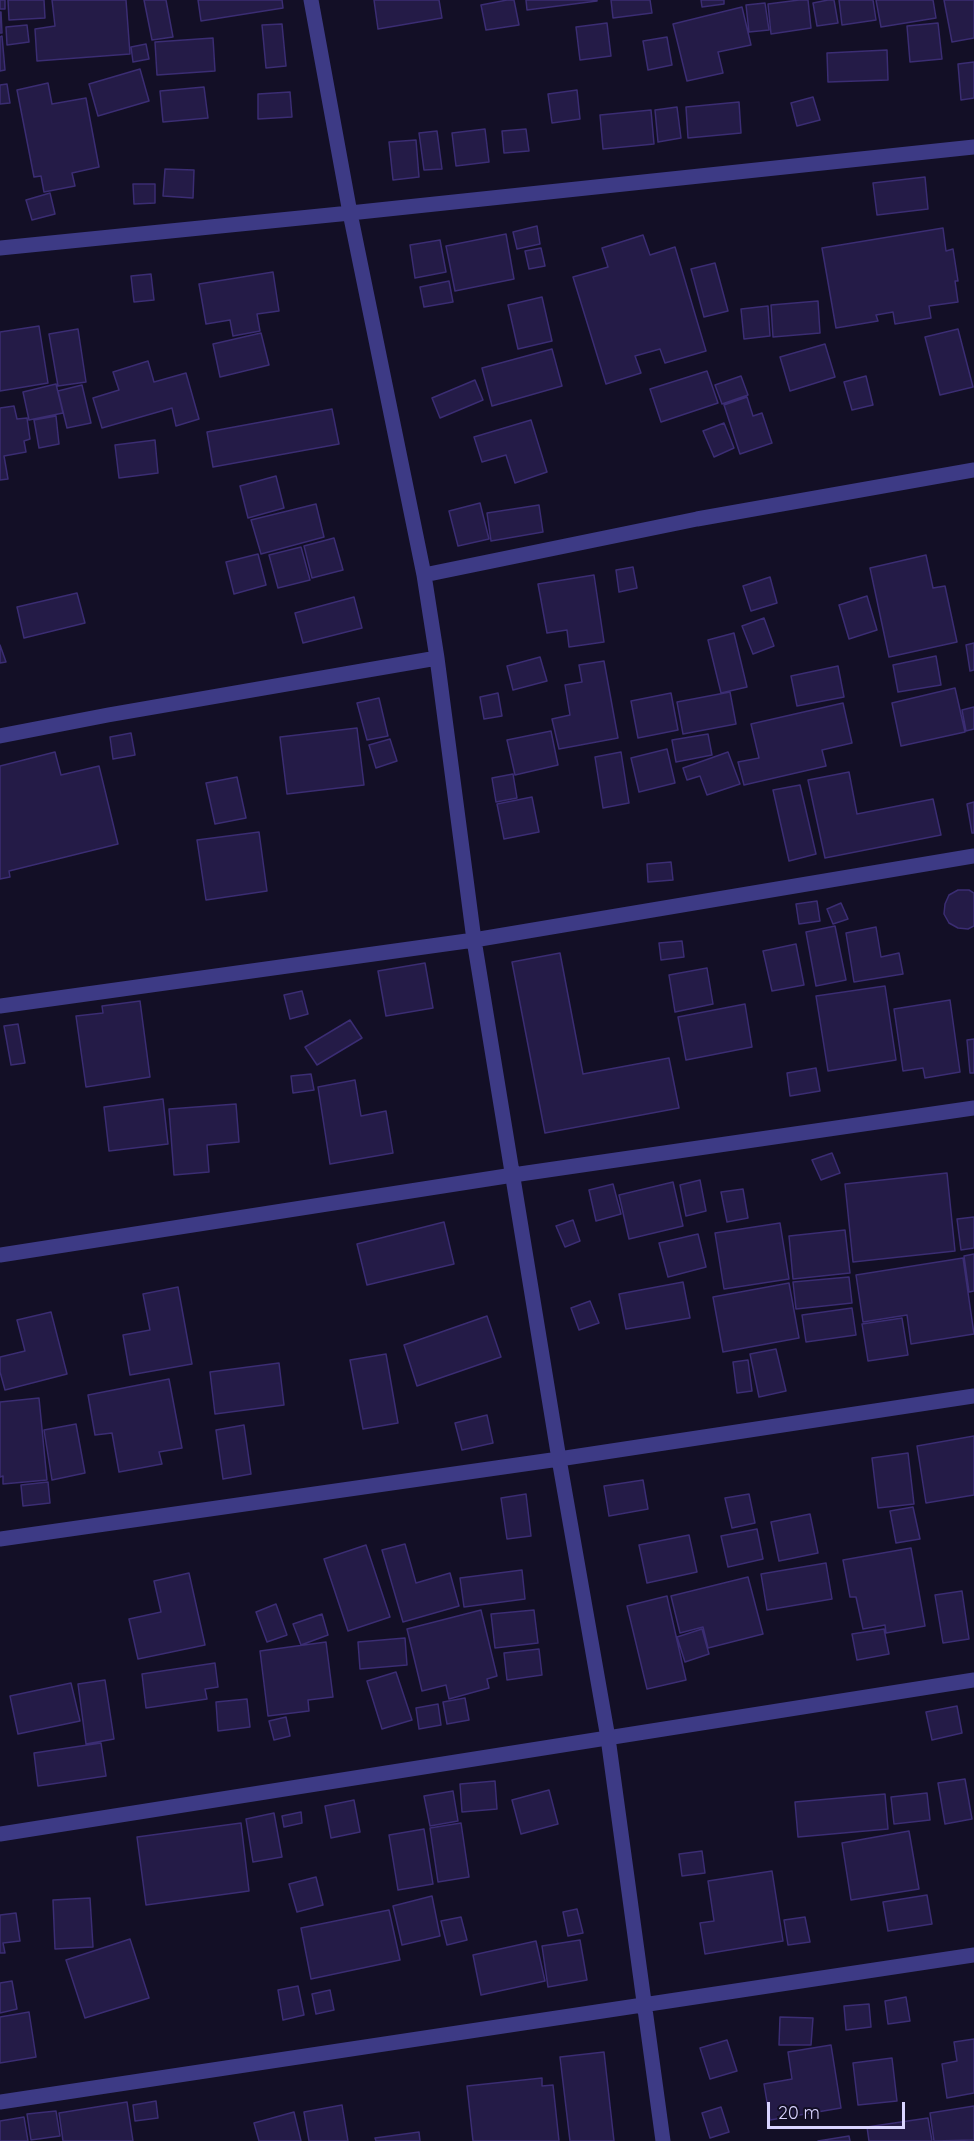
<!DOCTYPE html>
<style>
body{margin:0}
#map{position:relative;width:974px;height:2141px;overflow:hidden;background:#130f26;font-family:Quicksand,sans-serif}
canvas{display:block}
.scale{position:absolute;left:767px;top:2102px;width:138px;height:27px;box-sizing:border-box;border:3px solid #d9d4ff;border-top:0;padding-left:8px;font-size:18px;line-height:21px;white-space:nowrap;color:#d9d4ff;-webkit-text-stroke:4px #130f26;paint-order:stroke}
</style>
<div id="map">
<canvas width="974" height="2141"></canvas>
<div class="scale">20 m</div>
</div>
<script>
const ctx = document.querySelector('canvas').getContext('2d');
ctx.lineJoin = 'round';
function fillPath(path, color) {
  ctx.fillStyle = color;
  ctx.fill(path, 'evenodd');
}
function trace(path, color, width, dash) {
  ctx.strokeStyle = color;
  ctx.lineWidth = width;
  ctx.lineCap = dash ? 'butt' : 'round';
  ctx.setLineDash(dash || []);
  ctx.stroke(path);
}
const building = new Path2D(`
 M0 0H5V9H0Z
 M8 0H44L45 18 9 20Z
 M52 0H126L130 54 37 61 35 29 55 26Z
 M144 0H166L173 37 152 40Z
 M198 0H282L283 8 201 21Z
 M374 0H439L442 18 378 29Z
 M507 0H514L519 25 486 30 481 5Z
 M526 0H597V1L527 10Z
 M611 0H650L652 13 613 18Z
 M701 0H724V4L702 7Z
 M799 0H808L811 28 771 34 768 4Z
 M828 0H834L838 23 817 26 813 3Z
 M839 0H873L876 20 842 25Z
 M876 0H933L936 18 881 27Z
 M944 0H974V38L952 42Z
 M765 3 769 30 749 32 746 5Z
 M742 7 751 45 718 52 723 73 687 81 673 24Z
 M0 12H1L2 33H0Z
 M607 23 611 56 580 60 576 27Z
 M938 23 942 59 910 62 907 26Z
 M282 24 286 66 266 68 262 25Z
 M27 25 29 42 7 45 6 27Z
 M2 36 5 70 0 71V37Z
 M667 37 672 65 648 70 643 41Z
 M213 38 215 71 157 75 155 42Z
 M146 44 149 59 133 62 131 47Z
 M887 50 888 80 828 82 827 53Z
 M974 62V98L961 100 958 64Z
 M140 69 149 101 98 116 89 84Z
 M48 83 52 104 86 98 99 167 72 173 75 186 44 192 41 176 34 177 17 90Z
 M7 84 10 103 0 104V85Z
 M204 87 208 118 163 122 160 91Z
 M577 90 580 119 552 123 548 94Z
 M290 92 292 117 258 119V94Z
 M813 97 820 120 797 126 791 103Z
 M739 102 741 133 688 138 686 107Z
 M677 107 681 138 658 142 655 110Z
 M651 110 654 144 603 149 600 115Z
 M485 129 489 162 456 166 452 133Z
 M526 129 529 151 504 153 502 131Z
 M437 131 442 169 424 170 419 133Z
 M416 140 419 177 393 180 389 142Z
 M165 169 194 170 193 198 163 196Z
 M925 177 928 209 877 215 873 183Z
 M133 184H155V203L134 204Z
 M50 193 55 214 32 220 26 200Z
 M537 226 540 244 517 249 513 232Z
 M943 228 946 251 953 249 958 281H955L958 302 929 306 931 318 895 324 893 312 876 315 878 321 836 328 822 248Z
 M506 234 514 279 455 291 446 246Z
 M643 235 650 255 675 247 706 351 665 363 660 349 635 356 641 373 606 384 573 277 608 267 602 248Z
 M440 240 446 272 415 278 410 245Z
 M541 248 545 266 529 269 525 251Z
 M715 263 728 311 704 317 691 269Z
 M273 272 279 311 257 314 260 331 233 336 230 320 206 324 199 284Z
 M151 274 154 300 134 302 131 276Z
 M449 281 453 302 424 307 420 287Z
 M542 297 552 341 518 349 508 305Z
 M818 301 820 333 773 337 771 305Z
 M768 306 770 336 744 339 741 309Z
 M39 326 48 383 0 391V332Z
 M78 329 86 382 58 386 49 334Z
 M958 329 973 387 940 395 925 337Z
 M261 333 269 365 220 377 213 344Z
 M825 344 835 377 790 391 780 357Z
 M552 349 562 386 492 406 482 368Z
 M148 361 154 382 186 373 199 419 176 426 172 408 102 428 93 398 119 390 113 372Z
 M707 371 718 403 661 422 650 389Z
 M741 376 748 395 722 404 715 385Z
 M866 376 873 405 852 410 844 382Z
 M475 380 483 400 440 418 432 398Z
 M56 384 63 413 29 420 23 392Z
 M82 385 91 423 67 428 58 391Z
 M747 397 753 416 762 413 772 443 740 454 724 405Z
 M14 406 17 419 27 418 30 439 24 441 26 452 4 456 8 479 0 480V408Z
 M332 409 339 444 213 467 207 432Z
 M56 416 59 444 39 448 34 420Z
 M531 420 547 472 515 483 506 455 482 462 474 437Z
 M724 423 734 448 714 457 703 431Z
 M155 440 158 473 119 478 115 445Z
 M276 476 284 508 248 518 240 486Z
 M480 503 489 539 458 546 449 511Z
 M316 504 324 537 261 554 251 520Z
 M539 505 543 532 491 541 487 513Z
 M334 538 343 570 312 578 304 546Z
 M301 547 310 580 278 588 269 555Z
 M258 554 266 585 234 594 226 562Z
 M926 555 933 588 945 586 957 642 889 657 870 568Z
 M633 567 637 588 619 592 616 570Z
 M594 575 604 642 569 647 567 630 547 633 538 584Z
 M770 577 777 603 751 611 743 586Z
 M77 593 85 623 24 638 17 607Z
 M867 596 877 630 849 639 839 605Z
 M354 597 362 628 303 643 295 613Z
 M764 618 774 646 753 654 742 626Z
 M734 633 747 687 721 693 708 640Z
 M974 643V670L970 671 966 645Z
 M0 645 6 662 0 663Z
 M936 656 941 685 898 692 893 665Z
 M540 657 547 681 513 690 507 666Z
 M604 661 618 738 559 749 552 719 570 715 565 685 582 682 579 665Z
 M838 666 844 697 797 706 791 676Z
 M955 688 965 732 901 746 892 703Z
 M730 692 736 724 683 734 677 702Z
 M498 693 502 716 484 719 480 697Z
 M671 693 678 730 638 738 631 701Z
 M379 698 388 736 367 740 357 703Z
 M843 703 852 743 822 750 826 766 744 785 738 762 759 758 751 724Z
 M974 707V729L966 731 962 710Z
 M357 728 364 785 287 794 280 737Z
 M551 731 558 765 515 775 507 740Z
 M131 733 135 755 113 759 110 737Z
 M708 734 712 755 676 762 672 740Z
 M390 739 397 761 376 768 369 745Z
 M667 749 675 783 639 792 631 758Z
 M55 752 61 775 99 766 118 844 9 871 10 877 0 879V766Z
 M621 752 629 803 603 808 595 757Z
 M728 752 740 784 707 795 700 776 687 780 683 768Z
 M849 772 857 814 933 799 941 835 825 858 808 780Z
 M513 774 517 798 496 802 492 778Z
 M237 777 246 818 215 824 206 783Z
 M800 785 816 854 789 861 773 790Z
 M532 797 539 832 504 839 497 804Z
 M974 802V833H972L967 804Z
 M259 832 267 891 206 900 197 840Z
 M671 862 673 880 648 882 647 864Z
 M958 890H969L974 893V926L968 929 958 928 949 923 944 914 945 904 949 895Z
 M817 901 820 921 799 924 796 904Z
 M841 903 848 919 833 924 827 909Z
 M835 926 846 980 816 986 806 932Z
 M876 927 881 957 899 953 903 974 854 982 846 933Z
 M682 941 684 957 661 960 659 943Z
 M796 944 804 985 772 991 763 951Z
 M560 953 583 1074 669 1058 679 1108 545 1133 512 962Z
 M425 963 433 1008 386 1016 378 971Z
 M707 968 713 1004 675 1012 669 975Z
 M885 986 896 1060 828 1071 816 996Z
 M302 991 308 1014 290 1019 284 995Z
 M950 1000 960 1072 925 1078 923 1068 903 1071 894 1009Z
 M140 1001 150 1077 86 1087 76 1016 103 1013 102 1006Z
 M745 1004 752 1047 686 1060 678 1017Z
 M350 1020 362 1038 317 1065 305 1047Z
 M18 1024 25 1063 11 1065 4 1026Z
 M974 1039V1073H970L967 1040Z
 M816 1068 820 1091 790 1096 787 1073Z
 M311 1074 314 1090 293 1093 291 1076Z
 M355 1080 361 1116 386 1111 393 1153 330 1164 318 1087Z
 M163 1099 168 1144 109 1151 104 1107Z
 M236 1104 239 1142 207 1145 209 1172 174 1175 169 1109Z
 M832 1153 840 1173 821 1180 812 1160Z
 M947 1173 955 1251 853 1262 845 1184Z
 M700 1180 706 1211 686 1216 680 1185Z
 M673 1182 683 1226 629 1239 619 1195Z
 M613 1184 621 1214 596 1221 589 1190Z
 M743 1189 748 1218 727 1222 721 1192Z
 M974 1217V1248L961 1250 957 1219Z
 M573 1220 580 1241 565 1247 556 1226Z
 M444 1222 454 1264 367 1285 357 1244Z
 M780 1223 789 1279 724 1289 715 1233Z
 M845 1230 850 1273 793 1279 789 1236Z
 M698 1234 706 1267 668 1277 659 1243Z
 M974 1254V1291L969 1292 964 1256Z
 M963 1258 974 1334 911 1344 907 1315 863 1322 856 1275Z
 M849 1277 852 1303 796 1309 793 1282Z
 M683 1282 690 1318 626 1329 619 1294Z
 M789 1283 799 1338 723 1352 713 1297Z
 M178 1287 192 1364 130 1375 123 1335 150 1330 143 1294Z
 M590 1301 599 1323 579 1330 571 1308Z
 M852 1308 856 1335 806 1342 802 1315Z
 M51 1312 67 1374 5 1390 0 1372V1357L25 1351 17 1320Z
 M487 1316 501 1357 417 1386 404 1345Z
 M902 1318 908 1355 868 1361 862 1324Z
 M776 1349 786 1391 759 1397 750 1354Z
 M386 1354 398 1423 363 1429 350 1360Z
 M748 1360 752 1391 737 1393 733 1362Z
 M279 1363 284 1405 215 1414 210 1372Z
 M169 1379 182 1448 159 1452 162 1464 119 1472 112 1433 95 1435 88 1395Z
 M39 1398 47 1480 3 1484V1476L0 1477V1402Z
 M487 1415 493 1443 462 1450 455 1423Z
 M76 1424 85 1473 52 1480 44 1430Z
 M244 1425 251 1474 223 1479 216 1430Z
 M974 1436V1495L926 1503 917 1446Z
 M908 1453 914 1504 878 1508 872 1458Z
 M643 1480 648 1509 609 1516 604 1486Z
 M48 1482 50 1503 23 1506 21 1485Z
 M526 1494 531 1536 507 1539 501 1498Z
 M749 1494 755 1523 732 1528 725 1498Z
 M913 1507 920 1539 896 1543 890 1511Z
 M810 1514 818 1553 779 1561 771 1522Z
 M757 1529 763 1559 728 1567 721 1536Z
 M689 1535 697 1572 647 1583 639 1545Z
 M405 1544 416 1583 450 1573 459 1606 403 1622 382 1550Z
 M366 1545 390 1617 348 1631 324 1559Z
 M911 1548 925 1626 886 1633 885 1625 863 1629 856 1597H850L843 1560Z
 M826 1563 832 1599 767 1610 761 1574Z
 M522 1570 525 1599 464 1607 460 1578Z
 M189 1573 205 1645 138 1659 129 1619 161 1612 154 1581Z
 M748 1577 763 1634 708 1648 703 1627 680 1633 671 1596Z
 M962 1591 969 1639 943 1643 935 1595Z
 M667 1596 686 1680 647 1689 627 1606Z
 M276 1604 287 1635 267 1642 256 1612Z
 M481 1610 497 1676 487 1679 489 1688 449 1699 446 1685 422 1691 407 1629Z
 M534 1610 538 1643 495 1648 491 1614Z
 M322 1614 328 1635 301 1645 293 1624Z
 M702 1629 709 1654 685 1662 677 1637Z
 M884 1629 889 1654 857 1660 852 1634Z
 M405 1638 407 1665 360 1669 358 1642Z
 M326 1642 333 1697 308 1700 309 1711 268 1716 260 1651Z
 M539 1649 542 1675 507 1680 504 1653Z
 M215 1663 218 1687 205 1689 207 1699 146 1708 142 1674Z
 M396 1672 412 1720 382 1729 367 1681Z
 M105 1680 114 1739 86 1744 78 1684Z
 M71 1683 80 1721 18 1734 10 1696Z
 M465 1698 469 1720 447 1724 443 1702Z
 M247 1699 250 1727 218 1731 216 1702Z
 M438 1704 441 1725 419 1729 416 1708Z
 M957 1706 962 1733 932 1740 926 1712Z
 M286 1717 290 1736 274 1740 269 1721Z
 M101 1743 106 1776 38 1786 34 1753Z
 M965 1779 972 1819 945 1824 938 1783Z
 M495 1781 497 1809 462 1812 460 1784Z
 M549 1790 558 1824 521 1834 512 1800Z
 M453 1791 458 1821 430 1826 424 1796Z
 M927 1793 930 1820 894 1824 891 1797Z
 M885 1794 888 1829 798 1837 795 1802Z
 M354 1800 360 1832 331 1838 325 1806Z
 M301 1812 302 1823 284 1827 282 1816Z
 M274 1813 282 1857 253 1862 246 1819Z
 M241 1823 249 1891 146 1905 137 1837Z
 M461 1823 469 1877 438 1882 430 1828Z
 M424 1829 433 1884 398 1890 389 1835Z
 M909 1831 919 1889 851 1900 842 1843Z
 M702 1851 705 1873 682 1876 679 1854Z
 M772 1871 783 1941 705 1954 700 1923 714 1921 708 1881Z
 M316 1877 323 1905 297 1912 289 1884Z
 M927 1895 932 1924 888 1931 883 1902Z
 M432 1896 440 1936 402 1945 393 1906Z
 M90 1898 93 1947 55 1949 53 1900Z
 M577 1909 583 1933 568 1936 563 1912Z
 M389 1910 400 1960 311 1979 301 1928Z
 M16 1913 20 1941 3 1943 5 1953H0V1915Z
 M461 1917 467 1940 447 1945 441 1921Z
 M805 1917 810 1942 788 1945 784 1920Z
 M130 1939 149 1998 85 2018 66 1960Z
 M580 1940 587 1980 548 1987 542 1946Z
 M536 1941 545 1981 481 1995 473 1955Z
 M12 1981 17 2009 0 2013V1983Z
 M298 1986 304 2015 283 2020 278 1990Z
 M330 1990 334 2010 316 2014 312 1994Z
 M906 1997 910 2021 888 2024 885 2001Z
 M869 2004 871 2027 846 2030 844 2006Z
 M29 2012 36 2057 0 2063V2017Z
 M780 2017 813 2018 811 2045H779Z
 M974 2039V2093L947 2098 942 2064 957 2061 954 2042Z
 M727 2040 737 2071 710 2079 700 2048Z
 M831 2045 841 2108 770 2120 764 2084 792 2079 788 2052Z
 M604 2052 614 2141H570L560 2057Z
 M892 2058 897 2101 858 2105 853 2063Z
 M542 2078V2086L553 2085 559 2141H473L467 2086Z
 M156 2101 158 2118 135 2121 133 2105Z
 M127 2102 133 2141H63L59 2113Z
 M342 2105 348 2141H309L304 2112Z
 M974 2106V2140L934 2141 930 2113Z
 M721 2107 729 2132 710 2138 702 2113Z
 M56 2111 60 2136 31 2140 27 2114Z
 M294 2112 301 2141H259L254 2123Z
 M24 2117 28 2141H0V2121Z
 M928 2118 932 2141H869L867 2127Z
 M419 2132 420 2141H376L375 2138Z
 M849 2136 850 2141H818Z`);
fillPath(building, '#241b47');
trace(building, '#3b2d73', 1.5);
trace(new Path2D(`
 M311 0 350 213 424 575 437 658 474 940 559 1459 608 1738 663 2141
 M0 248 350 213 974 147
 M424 575 697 519 974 470
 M0 736 108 715 437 658
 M0 1006 474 940 974 856
 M0 1255 513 1175 974 1108
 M0 1539 559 1459 974 1396
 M0 1834 974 1680
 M0 2102 974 1955`), '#3d3a85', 15);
</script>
